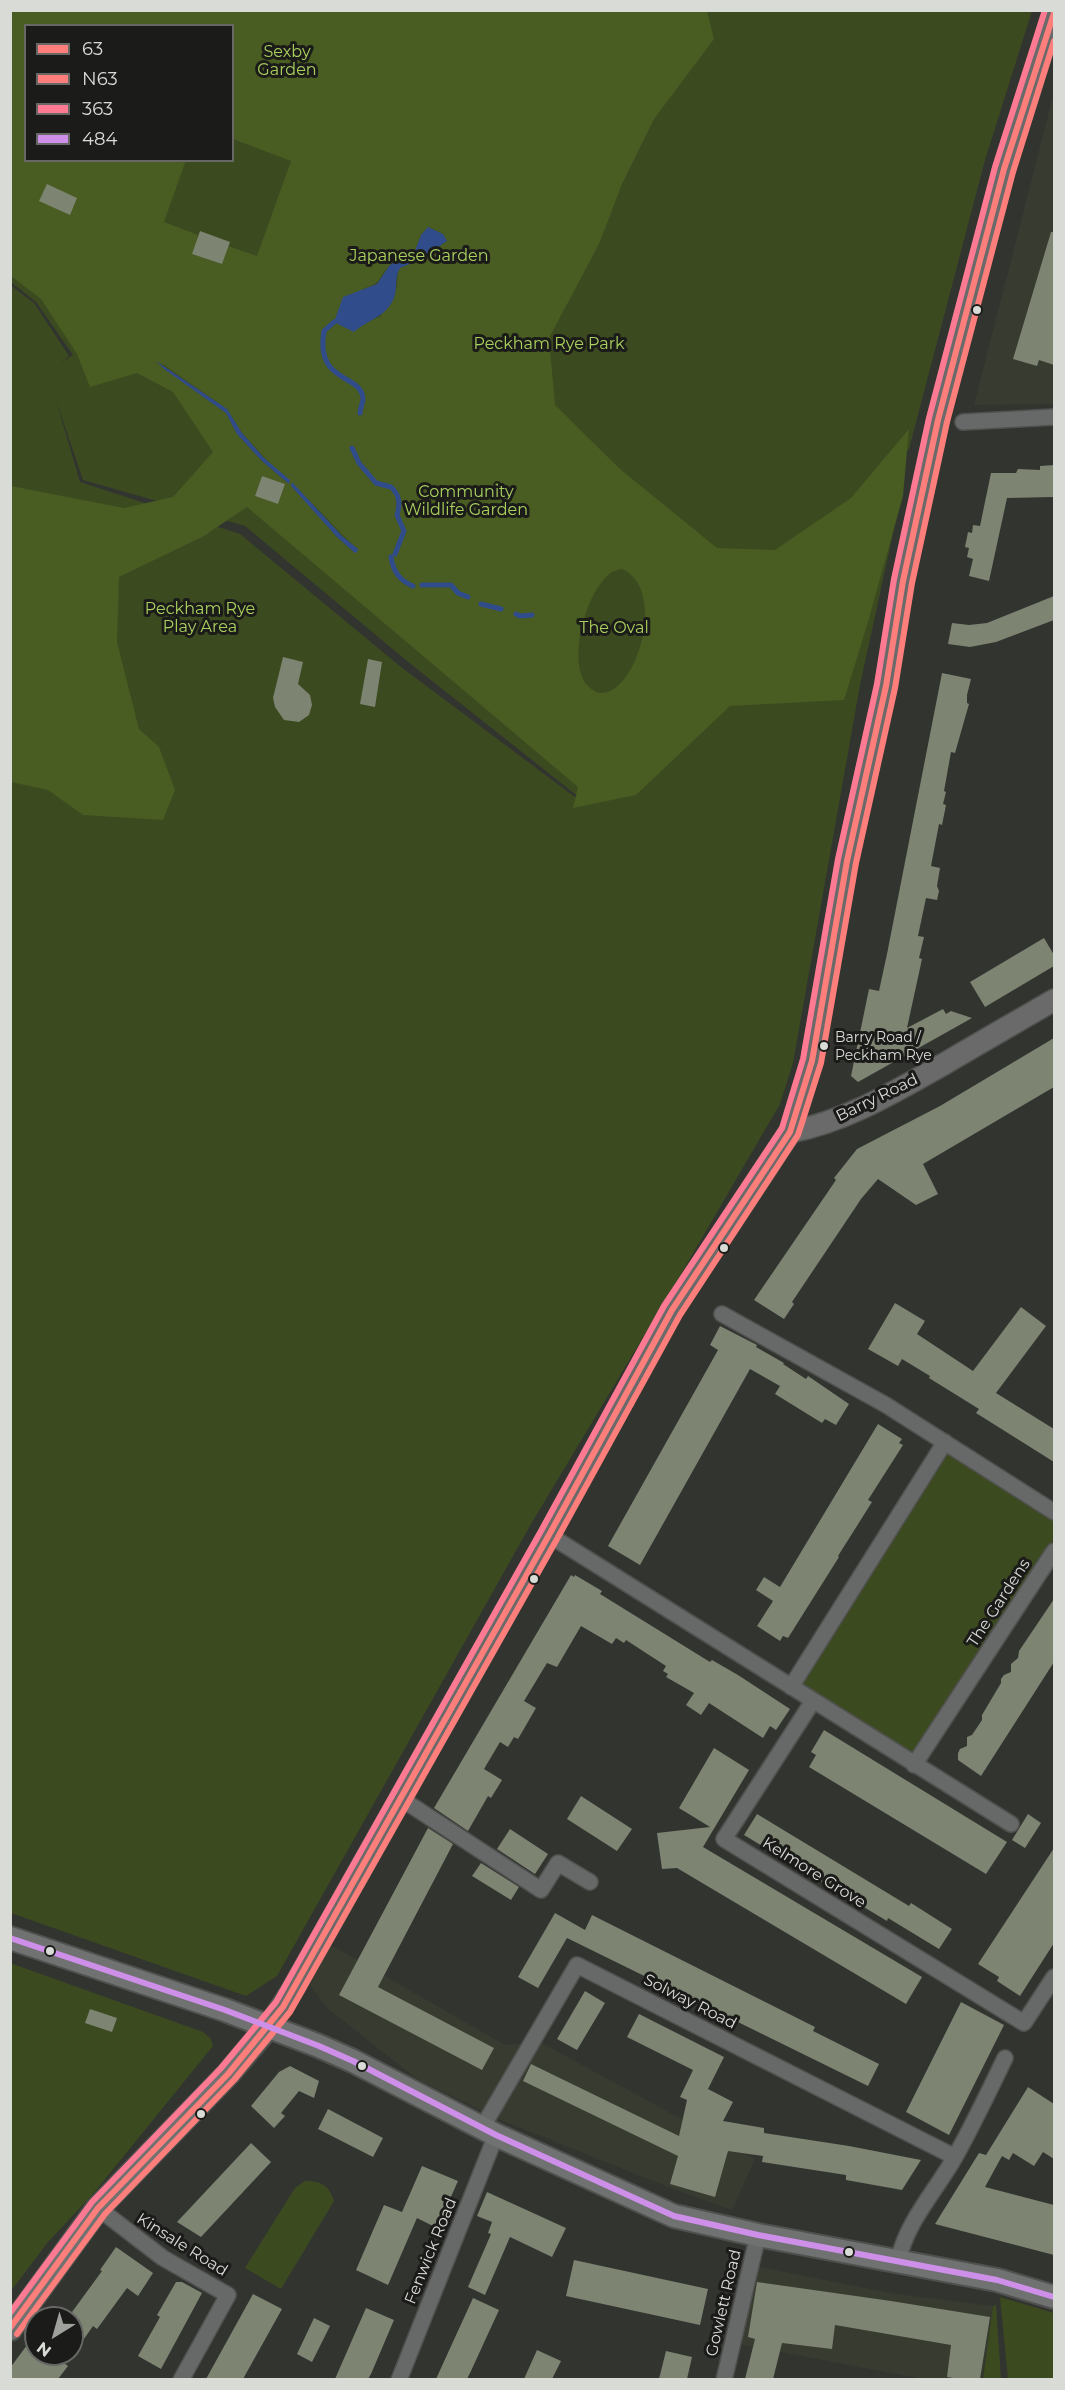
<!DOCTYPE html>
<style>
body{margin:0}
#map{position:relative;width:1065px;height:2390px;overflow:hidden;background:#323430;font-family:Montserrat,sans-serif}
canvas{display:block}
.frame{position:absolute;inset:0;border:12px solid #d9dbd7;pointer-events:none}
.legend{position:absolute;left:24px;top:24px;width:210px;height:138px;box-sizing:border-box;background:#1b1c19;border:2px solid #676865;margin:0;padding:8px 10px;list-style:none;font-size:18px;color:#d9dbd7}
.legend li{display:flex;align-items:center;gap:12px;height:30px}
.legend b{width:30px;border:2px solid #676865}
.north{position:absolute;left:24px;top:2306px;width:60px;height:60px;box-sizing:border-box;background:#1b1c19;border:2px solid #676865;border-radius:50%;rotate:217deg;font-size:16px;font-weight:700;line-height:24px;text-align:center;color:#d9dbd7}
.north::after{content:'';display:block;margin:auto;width:21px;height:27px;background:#9fa19d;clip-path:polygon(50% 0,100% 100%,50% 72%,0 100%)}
</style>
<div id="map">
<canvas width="1065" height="2390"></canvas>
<div class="frame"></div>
<ul class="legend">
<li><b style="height:8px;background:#fd7e7b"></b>63</li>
<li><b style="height:8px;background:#fd7e7b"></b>N63</li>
<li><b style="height:8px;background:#fe7a93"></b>363</li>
<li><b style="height:8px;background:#ce8fe9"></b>484</li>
</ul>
<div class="north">N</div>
</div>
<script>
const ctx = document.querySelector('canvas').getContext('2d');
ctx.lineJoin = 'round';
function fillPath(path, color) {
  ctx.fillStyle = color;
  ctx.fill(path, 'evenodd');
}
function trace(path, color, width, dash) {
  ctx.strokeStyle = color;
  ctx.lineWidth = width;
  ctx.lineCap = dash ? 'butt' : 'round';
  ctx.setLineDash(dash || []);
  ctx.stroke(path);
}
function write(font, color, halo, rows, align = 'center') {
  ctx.font = font + ' Montserrat,sans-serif';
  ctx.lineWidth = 6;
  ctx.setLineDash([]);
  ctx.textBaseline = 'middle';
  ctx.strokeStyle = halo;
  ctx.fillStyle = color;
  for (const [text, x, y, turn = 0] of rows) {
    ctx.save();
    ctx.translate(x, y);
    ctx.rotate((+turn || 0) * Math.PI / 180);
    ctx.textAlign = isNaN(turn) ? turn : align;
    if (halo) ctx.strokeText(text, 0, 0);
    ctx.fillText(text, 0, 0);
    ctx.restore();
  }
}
fillPath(new Path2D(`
 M1054 92V404L974 405Z
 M331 1945 505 2045 540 2042 755 2159 732 2210 668 2187 498 2119 417 2079 328 2009 310 1985Z
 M754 2266 896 2294 993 2306 982 2379H923L738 2344Z`), '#373b30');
fillPath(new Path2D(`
 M11 11H1032L985 160 909 449 580 798 407 661 245 526 83 480 56 400 80 482 240 534 401 667 579 800 901 497 860 685 793 1063 780 1104 681 1274 531 1524 277 1976 246 1996 11 1913 10 285 34 303 69 356 61 363 73 355 36 302 11 282ZM26 26H232V160H26Z
 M946 1451 1048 1514 1054 1522V1539L914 1758 798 1684Z
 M10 1963 203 2032 211 2039 213 2046 93 2194 48 2242 11 2291Z
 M305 2181C321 2181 329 2185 334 2201L281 2289 245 2268 295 2188Z
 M1000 2297 1054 2313V2379H1008Z
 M996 2305 1001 2379H983L993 2306Z`), '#3c4a20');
fillPath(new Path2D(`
 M11 11H707L714 39 654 119 622 184 599 244 549 338 555 405 620 469 717 548 775 550 851 498 909 429 903 496 868 622 844 700 730 706 636 795 573 808 578 787 247 507 204 536 119 577 117 642 139 729 159 747 175 790 163 820 83 815 48 790 11 782V486L124 508 173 497 213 452 173 392 137 373 90 387 77 354 41 299 11 276ZM26 26H232L233 139 291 161 257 256 228 246 222 264 193 254 198 235 164 222 186 160H26ZM429 227 443 234 447 241 419 260 400 267 398 271 397 287 380 317 367 321 363 289C383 282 377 279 389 266 394 260 406 260 413 256L421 235ZM156 362 164 365 227 409 242 433 289 484 262 461 237 434 226 413ZM262 476 285 484 278 504 255 496ZM292 486C317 504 334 529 358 549L355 553 337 537ZM622 569C668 589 637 694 601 693 595 693 590 688 586 684 568 659 585 598 606 577 610 572 616 570 622 569Z`), '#495c22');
fillPath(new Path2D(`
 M428 227 443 234 447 241 419 260 400 268C395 276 397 286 395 295 388 317 370 318 354 332L334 322 343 297 377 284 389 266 395 261 405 260 413 256 421 235Z
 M156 361 227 409 242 433 264 458 290 480 289 484 262 461 237 434 226 413 164 369Z
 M292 482 342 536 358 549 357 552 355 553 337 537 291 486Z`), '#314c8a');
trace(new Path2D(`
 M334 322 324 331C315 385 362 373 363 399 363 403 360 408 360 413
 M352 448 359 463 376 483 391 487C400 495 400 504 397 515L404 531 395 554
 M391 557C393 571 400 581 413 586
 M422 585H451L458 593 468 597
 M481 604 501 609
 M516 614 520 616 532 615`), '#314c8a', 5);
fillPath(new Path2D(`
 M47 184 77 198 70 215 39 201Z
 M200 231 230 242 222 264 192 254Z
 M1051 232H1054V365L1039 360 1037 366 1013 359Z
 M1054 465V497L1007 498 989 581 969 576 973 559 967 557 969 548 965 547 968 532 972 533 973 525 980 526 991 473H1016L1018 469 1040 470V466Z
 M262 476 285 484 278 504 255 496Z
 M1054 596V620L996 642 970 647 948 644 952 623 969 625 987 623Z
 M283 657 303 662 298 684 310 695 312 705 309 715 299 722 284 720 275 707 273 698Z
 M368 659 382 662 375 707 360 704Z
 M942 673 971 679 967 695V703L969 704 955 753 951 752 944 791 946 792 943 804 946 805 942 825 939 824 931 866 940 868 937 886 939 891 937 900 926 898 918 936 924 937 919 958 922 959 907 1028 943 1009 946 1014 951 1011 972 1018 858 1082 851 1076 869 989 879 991 887 954Z
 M1044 938 1054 955V966L985 1007 970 982Z
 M1054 1038V1087L923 1164 938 1194 916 1205 878 1179 861 1199 792 1302 794 1304 784 1319 754 1300 836 1180 834 1178 857 1149 940 1106Z
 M895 1303 925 1321 917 1334 973 1371 1021 1307 1046 1326 996 1393 1054 1429V1462L976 1413 979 1409 929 1378 930 1376 902 1359 898 1366 868 1349Z
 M720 1326 757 1345 756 1347 784 1363 783 1364 806 1379 808 1376 849 1404 836 1425 825 1419 822 1423 775 1394 780 1386 750 1369 640 1565 608 1546 718 1350 710 1345Z
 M878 1424 902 1439 899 1443 903 1445 868 1500 872 1502 838 1556 839 1557 788 1638 783 1636 780 1641 757 1626 773 1601 756 1590 764 1577 780 1587Z
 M571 1575 574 1577 575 1575 602 1591 600 1594 710 1662 712 1660 738 1675 790 1709 776 1730 770 1726 763 1738 709 1703 701 1715 686 1705 694 1693 666 1677 668 1674 663 1671 666 1666 626 1640 624 1643 616 1638 612 1644 581 1626 557 1667 547 1663 524 1701 536 1708 518 1739 514 1737 508 1747 500 1742 484 1769 502 1780 491 1798 488 1796 468 1831 434 1808Z
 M1054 1599V1662L981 1776 958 1760V1753L960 1749 967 1746V1737L972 1735 982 1720V1715L1001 1683V1679L1004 1675 1011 1672V1664L1018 1658 1019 1651Z
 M824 1730 1007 1842 986 1874 809 1767 816 1755 811 1752Z
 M714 1748 749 1770 703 1847 922 1977 906 2004 677 1868 662 1869 657 1833 710 1827 679 1808Z
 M581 1796 632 1829 617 1851 567 1819Z
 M757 1814 909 1906 911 1903 952 1929 939 1949 888 1918 887 1921 744 1835Z
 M1028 1814 1041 1823 1025 1848 1012 1840Z
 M428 1828 453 1844 378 1987 494 2048 482 2070 339 1995Z
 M510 1829 548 1854 535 1874 497 1849Z
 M1054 1848V1943L1020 1996 997 1981 999 1977 978 1964Z
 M481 1863 519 1887 511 1900 472 1876Z
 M555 1913 585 1930 592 1915 815 2027 813 2031 879 2064 868 2086 567 1938 538 1988 518 1977Z
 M585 1991 605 2003 577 2050 557 2039Z
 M961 2002 1004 2025 949 2135 906 2112Z
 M90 2009 117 2018 112 2032 85 2023Z
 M639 2014 724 2057 708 2089 733 2102 723 2121 764 2128V2133L849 2146 921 2160 902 2190 846 2180V2175L762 2162 763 2156 728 2151 715 2197 670 2184 678 2156 523 2081 531 2064 679 2136 687 2100 680 2097 693 2070 627 2037Z
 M290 2066 319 2081 314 2098 299 2091 281 2113 285 2116 274 2128 251 2106 279 2072Z
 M1028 2087 1054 2104V2159L1043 2152 1034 2166 1013 2153 1009 2160 1002 2156 985 2187 1054 2205V2255L935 2224 979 2153 986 2155Z
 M328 2109 383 2138 373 2157 318 2129Z
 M251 2143 271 2162 201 2237 177 2222Z
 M422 2166 458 2181 437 2228 417 2218 388 2285 356 2270 384 2205 402 2212Z
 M487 2192 566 2228 552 2257 510 2237 485 2295 468 2287 491 2234 488 2233 492 2222 477 2216Z
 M116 2247 153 2273 138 2296 127 2288 97 2329 93 2326 72 2356V2312L102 2271 100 2270Z
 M574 2260 708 2289 700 2325 566 2296Z
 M176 2282H182L202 2293 161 2369 138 2356 160 2317 157 2315Z
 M757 2282 891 2301 990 2317 980 2379H960L947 2377 951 2345 835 2325 832 2349 782 2343 773 2379H745L755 2339 748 2337Z
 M253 2294 282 2309 243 2379H206Z
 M473 2298 499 2310 471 2371 467 2379H436Z
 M366 2308 394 2320 371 2374 368 2379H335Z
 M314 2318 330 2326 312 2362 297 2354Z
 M36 2333V2354H52L68 2366 58 2379H10V2368Z
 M537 2350 561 2361 552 2379H524Z
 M666 2351 692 2357 687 2379H659Z`), '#7d8472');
const street = new Path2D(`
 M963 422 1054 417
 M722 1314 886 1405 1054 1512
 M549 1535 1011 1824
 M791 1687 945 1442
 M813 1701 724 1839 1024 2023 1054 1977
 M914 1765 1054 1551
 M400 1798 541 1890 558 1863 590 1882
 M482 2128 577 1965 955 2157
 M98 2208 163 2258 228 2295 181 2380
 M898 2261C907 2221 935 2192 955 2157 973 2125 989 2091 1005 2058
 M399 2380 496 2135
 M724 2380 758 2235`);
const secondary = new Path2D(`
 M790 1132C845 1122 896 1091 944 1064 981 1042 1018 1021 1054 1000
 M269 2026 293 1989 549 1535 672 1310 790 1132 812 1061 847 861 886 686 903 581 938 420 1004 169 1054 13`);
const primary = new Path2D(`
 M10 1938 225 2010 319 2046 353 2061 496 2135 674 2216 758 2235 997 2280 1054 2297
 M10 2329 98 2208 228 2074 269 2026`);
trace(street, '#50514f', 18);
trace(secondary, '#50514f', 24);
trace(primary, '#50514f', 26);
trace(street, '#676868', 15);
trace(secondary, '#696a69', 21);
trace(primary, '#707171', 22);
trace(new Path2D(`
 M10 2328 98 2208 228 2074 283 2007 549 1535 672 1310 790 1132 812 1061 847 861 886 686 903 581 938 420 1004 169 1054 13`), '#fd7e7b', 6);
trace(new Path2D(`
 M17 2334 105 2214 234 2080 290 2012 557 1539 680 1315 798 1135 821 1063 856 863 895 688 912 583 947 422 1013 172 1054 41`), '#fd7e7b', 6);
trace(new Path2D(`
 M10 2313 92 2202 221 2068 276 2002 541 1531 664 1306 782 1128 803 1059 838 859 877 684 894 579 929 418 995 167 1045 10`), '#fe7a93', 6);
trace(new Path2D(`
 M10 1938 225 2010 319 2046 353 2061 496 2135 674 2216 758 2235 997 2280 1054 2297`), '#ce8fe9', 6);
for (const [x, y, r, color] of [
 [977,310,5,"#d9dbd7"],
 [824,1046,5,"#d9dbd7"],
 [724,1248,5,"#d9dbd7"],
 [534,1579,5,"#d9dbd7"],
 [50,1951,5,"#d9dbd7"],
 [362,2066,5,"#d9dbd7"],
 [201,2114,5,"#d9dbd7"],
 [849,2252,5,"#d9dbd7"]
]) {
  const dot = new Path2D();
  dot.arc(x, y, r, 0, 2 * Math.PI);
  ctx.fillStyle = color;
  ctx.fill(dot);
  trace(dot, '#1b1c19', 2);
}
write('14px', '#d9dbd7', '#1b1c19', [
 ["Barry Road /",835,1038],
 ["Peckham Rye",835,1056]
], 'left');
write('16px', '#aad05d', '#1b1c19', [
 ["Sexby",287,52],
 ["Garden",287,70],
 ["Japanese Garden",419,256],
 ["Peckham Rye Park",549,344],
 ["Community",466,492],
 ["Wildlife Garden",466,510],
 ["Peckham Rye",200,609],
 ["Play Area",200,627],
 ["The Oval",614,628]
]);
write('16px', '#d9dbd7', '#1b1c19', [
 ["Barry Road",877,1098,-26],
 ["The Gardens",999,1603,-57],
 ["Kelmore Grove",814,1873,32],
 ["Solway Road",690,2002,27],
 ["Kinsale Road",182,2245,32],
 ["Fenwick Road",431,2251,-68],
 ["Gowlett Road",724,2303,-77]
]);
</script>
